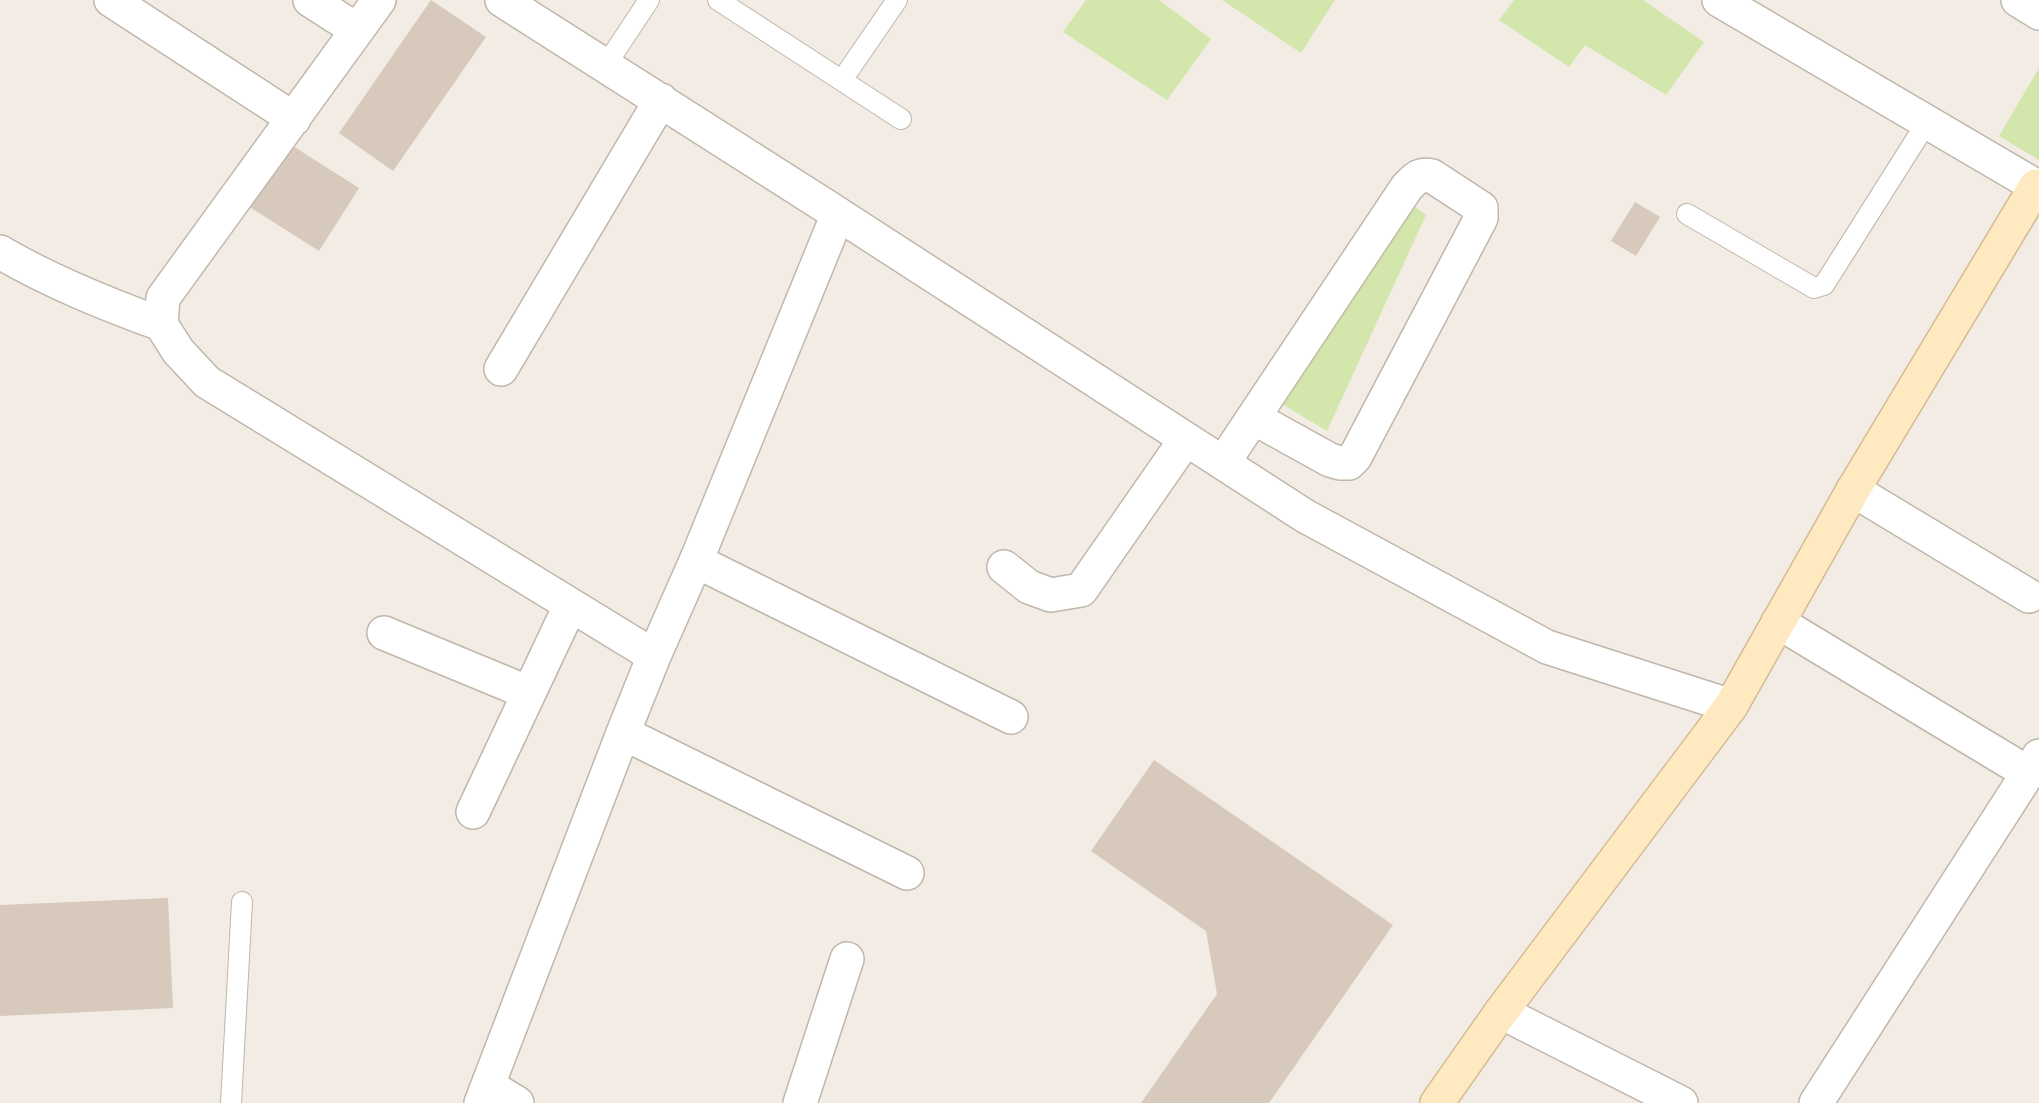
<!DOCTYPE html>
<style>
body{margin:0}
canvas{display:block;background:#f2ece4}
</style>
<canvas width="2039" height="1103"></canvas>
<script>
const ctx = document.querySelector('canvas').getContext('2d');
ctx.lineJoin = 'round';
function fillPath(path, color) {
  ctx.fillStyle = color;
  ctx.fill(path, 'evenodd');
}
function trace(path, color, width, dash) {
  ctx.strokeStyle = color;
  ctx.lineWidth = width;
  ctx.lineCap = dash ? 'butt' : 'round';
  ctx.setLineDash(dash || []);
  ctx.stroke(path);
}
fillPath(new Path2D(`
 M1086 0H1159L1211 39 1167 100 1063 32Z
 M1222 0H1335L1301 53Z
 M1514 0H1643L1704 42 1666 95 1585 45 1569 67 1499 20Z
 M2039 68V160L1999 136Z
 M1393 190 1426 215 1327 431 1277 401Z`), '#d3e7ac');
fillPath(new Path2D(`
 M431 0 486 37 393 171 339 133Z
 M288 143 359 188 319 251 248 206Z
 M1635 202 1660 217 1636 256 1611 241Z
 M1154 760 1393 925 1269 1103H1141L1217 994 1206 931 1091 851Z
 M168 898 173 1008 0 1016V905Z`), '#d7c9bc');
const lane = new Path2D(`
 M718 0 901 119
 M606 65 649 0
 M842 80 897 0
 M1687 214 1814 288 1824 285 1927 122
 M231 1103 242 902`);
const street = new Path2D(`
 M111 0 294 119
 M310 0 357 30
 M379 0 163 298 161 324 178 351 207 382 654 656
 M1719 0 2036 186
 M2018 0 2039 13
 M838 214 1305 516 1547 647 1731 706
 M0 252C51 282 106 304 161 324
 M501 369 661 100
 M1223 463 1407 187C1416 178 1420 173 1432 176L1481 208V218L1355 457 1349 463H1340L1330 460 1254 418
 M1853 490 2029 596
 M696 561 1011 717
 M1004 567 1029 587 1051 595 1081 590 1186 439
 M1778 622 2028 773
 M384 633 529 693
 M623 733 907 873
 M473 812 570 606
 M1501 1012 1681 1103
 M489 1086 517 1103
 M481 1103 623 733 654 656 696 561 838 214 502 0
 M800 1103 847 959
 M1816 1103 2039 756`);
const secondary = new Path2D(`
 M1437 1103 1501 1012 1731 706 1853 490 2036 186 2039 188`);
trace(lane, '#c0b6aa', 22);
trace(street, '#c0b6aa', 36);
trace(secondary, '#d3bb93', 36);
trace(lane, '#fff', 20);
trace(street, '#fff', 33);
trace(secondary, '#ffe9c1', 33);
</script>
